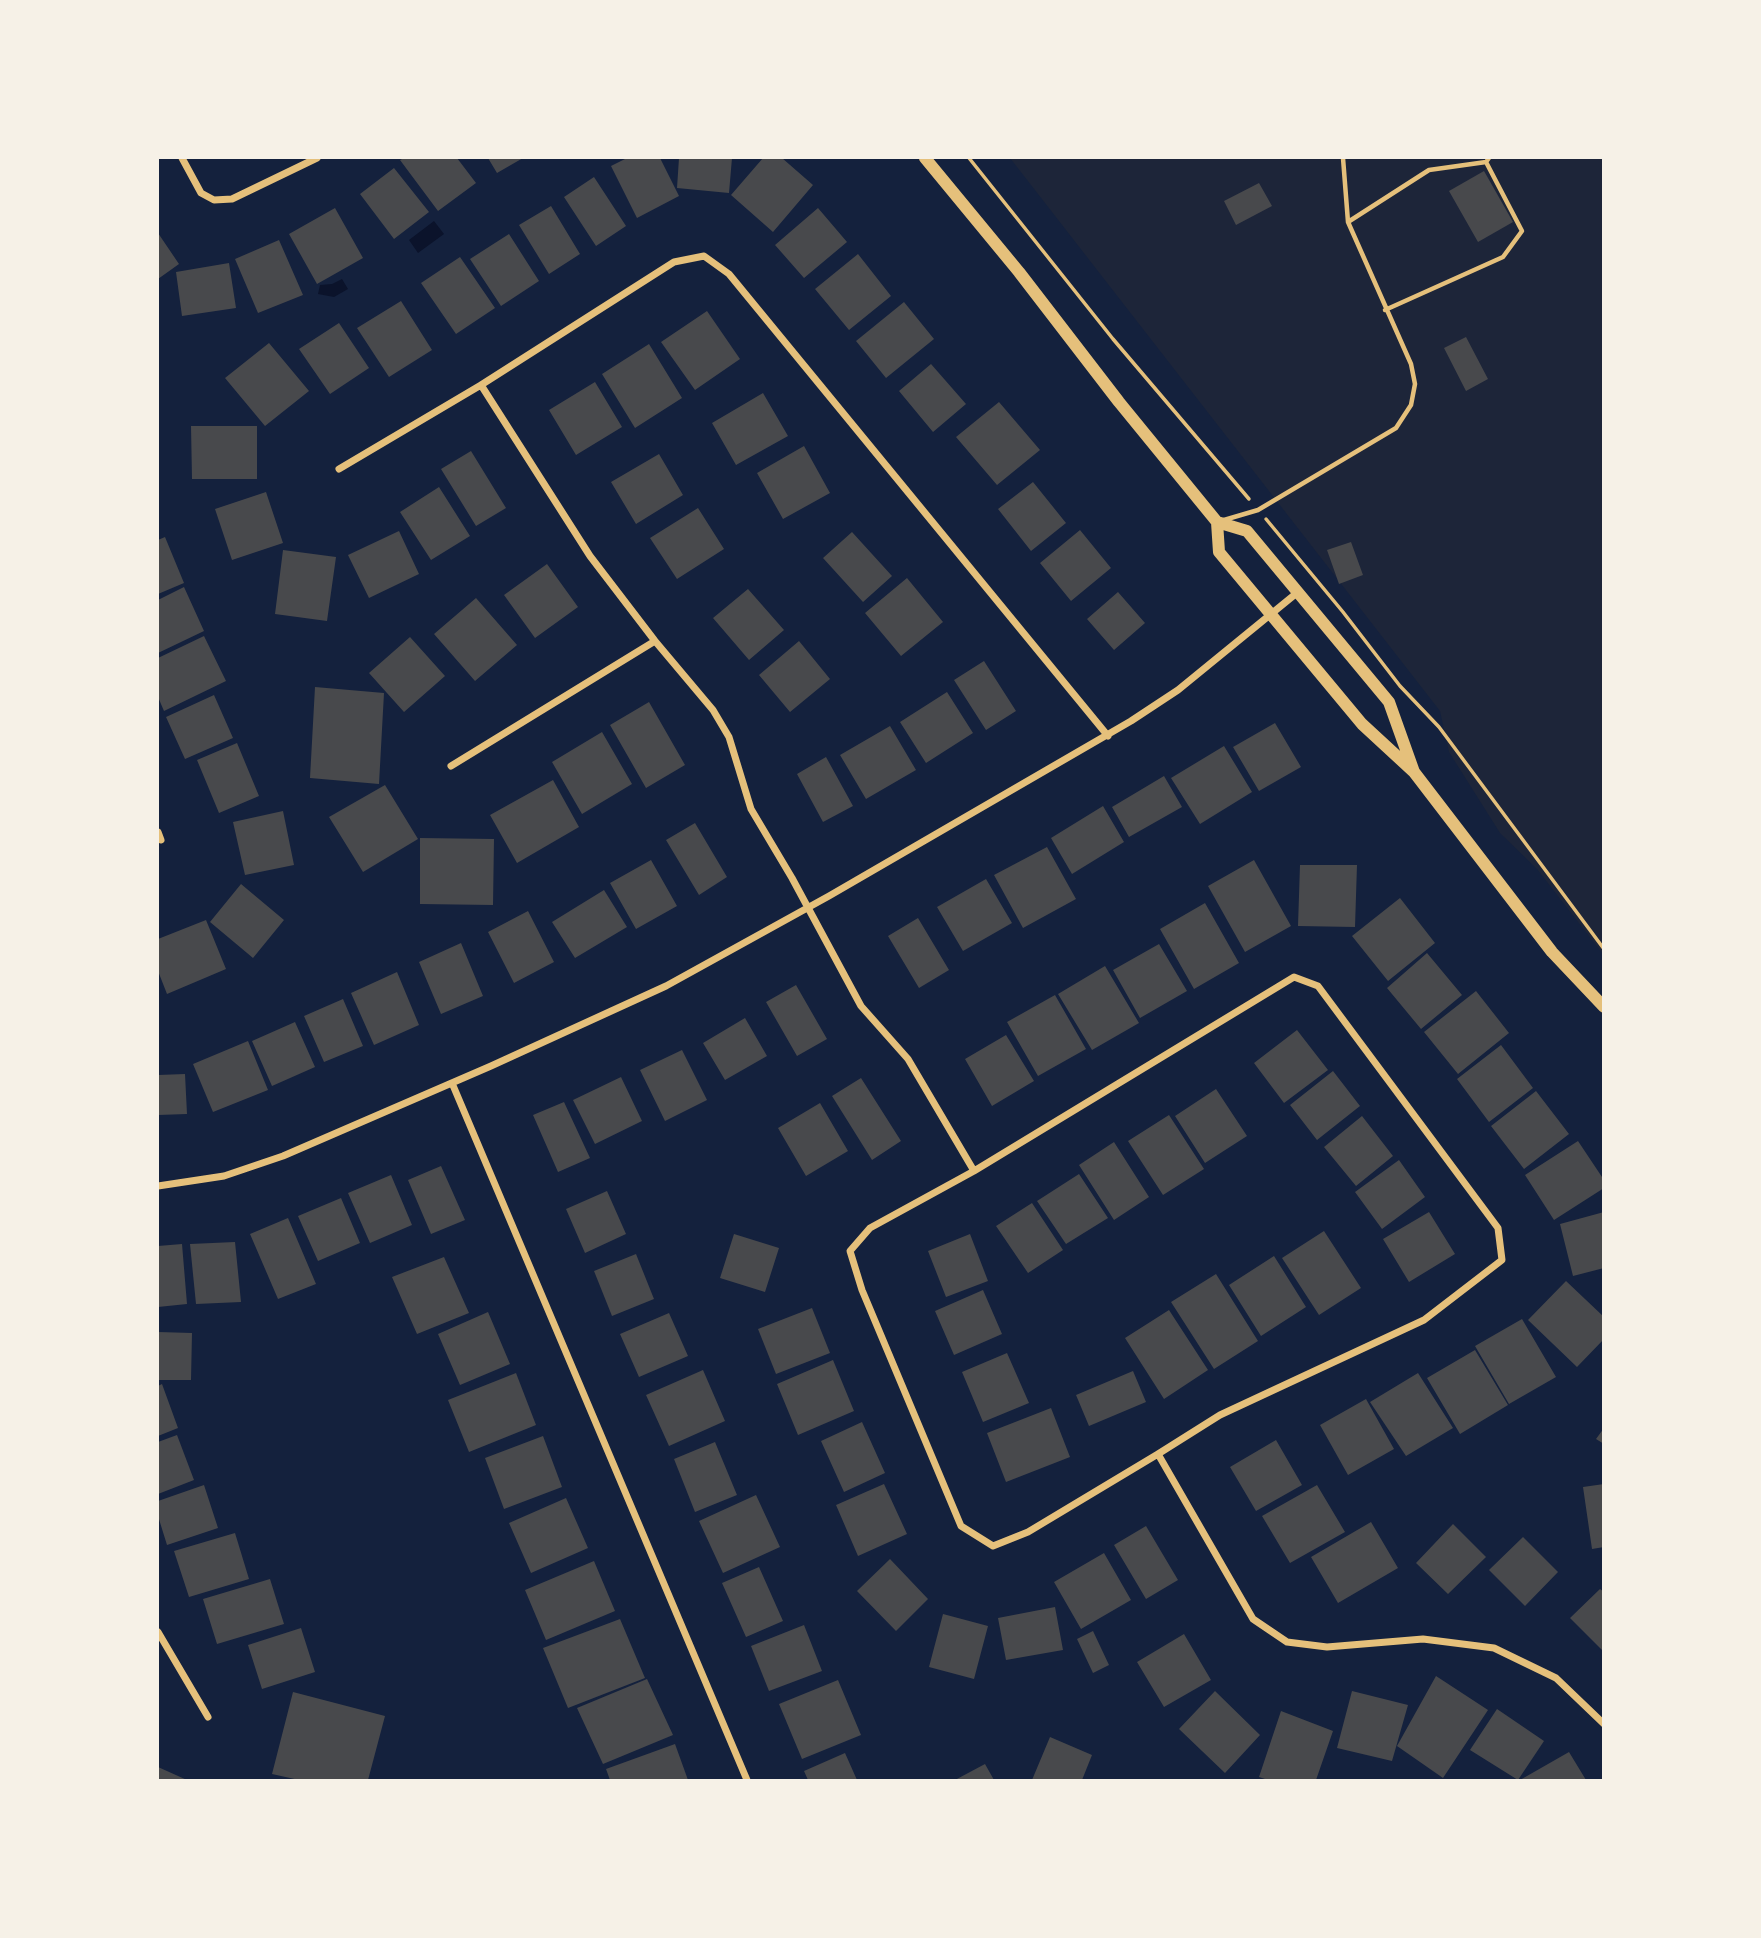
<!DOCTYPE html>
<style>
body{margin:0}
#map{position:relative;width:1761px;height:1938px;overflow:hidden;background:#14213d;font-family:Overpass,sans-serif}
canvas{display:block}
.frame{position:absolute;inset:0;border:159px solid #f6f1e7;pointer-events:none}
</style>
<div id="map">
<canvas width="1761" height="1938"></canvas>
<div class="frame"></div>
</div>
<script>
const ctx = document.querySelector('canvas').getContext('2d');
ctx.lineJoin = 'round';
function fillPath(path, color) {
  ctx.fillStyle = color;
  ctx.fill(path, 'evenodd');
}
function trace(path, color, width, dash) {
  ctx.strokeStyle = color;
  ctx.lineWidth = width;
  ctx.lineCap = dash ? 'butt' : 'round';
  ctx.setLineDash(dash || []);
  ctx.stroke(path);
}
fillPath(new Path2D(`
 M1010 158H1603V954L1537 869 1500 833 1449 752 1440 711Z`), '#1d2539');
fillPath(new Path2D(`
 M434 221 444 234 418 253 409 240Z
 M342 279 348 289 334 297 318 294 320 285 332 284Z`), '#0b132b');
fillPath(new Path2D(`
 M404 158H457L476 183 438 211 400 160Z
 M488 158H523L497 173Z
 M627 158H660L679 196 637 218 611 166Z
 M679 158H732L729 193 677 188Z
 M763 158H782L813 185 773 232 731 195Z
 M394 168 429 212 394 239 360 194Z
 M1484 171 1513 222 1478 242 1449 191Z
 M594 177 626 226 596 246 564 197Z
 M1259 183 1272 206 1236 225 1224 201Z
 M551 206 580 254 549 274 519 225Z
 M335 208 363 258 317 284 289 234Z
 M818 208 847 242 804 278 775 245Z
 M158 233 179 264 158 279Z
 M509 234 539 281 501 306 470 259Z
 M279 240 303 295 258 313 235 259Z
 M858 254 891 296 849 330 815 289Z
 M460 257 495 308 456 334 421 283Z
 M229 263 236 308 182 316 176 272Z
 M401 301 432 350 389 377 357 328Z
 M904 302 934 339 886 378 856 341Z
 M707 311 740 359 695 390 661 342Z
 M339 323 369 368 330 394 299 349Z
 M1466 337 1488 379 1466 391 1444 348Z
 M269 343 309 391 265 426 225 378Z
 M649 344 682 398 635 428 602 374Z
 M931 364 966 404 933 432 899 391Z
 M595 382 622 427 576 455 549 410Z
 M763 393 788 436 736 465 712 423Z
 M999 402 1040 450 997 485 956 437Z
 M191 426H257V479H192Z
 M804 446 830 493 783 519 757 473Z
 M471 451 506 508 476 526 441 469Z
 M659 454 683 495 636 524 611 482Z
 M1033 482 1066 523 1031 551 998 509Z
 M439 487 470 536 431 560 400 512Z
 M266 492 283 543 232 560 215 509Z
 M698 508 724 549 677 579 650 538Z
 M1080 530 1111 568 1071 601 1040 563Z
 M399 531 419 574 369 598 348 555Z
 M852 532 892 576 863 602 823 558Z
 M165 537 184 583 158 594V540Z
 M1351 542 1363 575 1339 584 1327 550Z
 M283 550 336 557 327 621 275 614Z
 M547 564 578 607 535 638 504 595Z
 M907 578 943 622 901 656 865 613Z
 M184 587 204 631 158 653V600Z
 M748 589 784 630 749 660 713 618Z
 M1118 592 1145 623 1114 650 1087 619Z
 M476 598 517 645 475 681 434 634Z
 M204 636 226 681 164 711 158 697V658Z
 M410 637 445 676 404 712 369 673Z
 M799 641 830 679 790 712 759 675Z
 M984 661 1016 711 986 730 954 680Z
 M315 687 384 693 379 784 310 778Z
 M947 692 973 733 926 763 900 722Z
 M214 695 233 738 185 759 166 717Z
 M649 702 685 765 646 788 610 725Z
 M1275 723 1301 767 1259 791 1233 747Z
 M890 726 916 770 866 799 840 755Z
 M602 732 632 784 582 814 552 762Z
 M237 743 259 796 219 813 197 760Z
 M1224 746 1252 792 1200 824 1171 778Z
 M826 757 853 806 823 822 797 774Z
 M1164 776 1182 807 1129 837 1112 807Z
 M553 780 579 827 517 863 490 815Z
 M385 785 418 839 363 872 329 817Z
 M1103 806 1124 842 1072 874 1051 838Z
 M283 811 294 865 245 875 233 822Z
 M695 823 727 877 699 895 666 840Z
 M420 838 494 839 493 905 420 904Z
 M1047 847 1076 899 1023 928 994 875Z
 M651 860 677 906 636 929 610 883Z
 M1254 860 1291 926 1245 952 1208 886Z
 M1300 865H1357L1355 927 1298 926Z
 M986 879 1012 923 963 951 937 907Z
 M241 884 284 920 253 958 210 922Z
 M604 890 627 927 575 958 552 922Z
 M1400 898 1435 943 1388 981 1352 936Z
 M1205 903 1239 963 1194 989 1160 929Z
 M528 911 554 962 514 983 488 932Z
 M918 918 949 970 919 988 888 936Z
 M206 920 226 969 167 994 158 971V939Z
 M461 943 483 996 441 1014 419 962Z
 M1159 944 1187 991 1140 1018 1113 970Z
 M1427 953 1462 995 1421 1029 1387 988Z
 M1105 966 1139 1023 1092 1050 1058 994Z
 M397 972 419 1025 374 1045 351 993Z
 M796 985 827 1039 797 1056 766 1002Z
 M1476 991 1509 1033 1458 1074 1424 1032Z
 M1055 995 1086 1049 1038 1076 1007 1022Z
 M343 999 363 1046 324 1062 304 1016Z
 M745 1018 767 1056 725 1080 703 1043Z
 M295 1022 315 1067 272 1086 252 1041Z
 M1297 1030 1328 1070 1284 1103 1254 1063Z
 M1006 1035 1034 1081 992 1106 965 1059Z
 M248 1041 268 1090 213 1112 193 1064Z
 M1501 1045 1533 1088 1489 1122 1457 1079Z
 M682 1050 707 1100 665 1121 640 1070Z
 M1333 1071 1360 1106 1317 1140 1290 1105Z
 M185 1074 187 1114 158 1115V1075Z
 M621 1077 642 1121 595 1144 573 1100Z
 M861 1078 901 1141 872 1160 832 1096Z
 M1216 1089 1247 1136 1205 1163 1175 1116Z
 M1536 1091 1569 1134 1524 1169 1491 1126Z
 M564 1102 590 1158 558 1172 533 1115Z
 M820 1103 848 1151 806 1176 778 1128Z
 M1169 1115 1204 1169 1163 1195 1128 1141Z
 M1362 1116 1393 1156 1356 1186 1324 1147Z
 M1578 1141 1604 1180V1188L1554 1220 1525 1175Z
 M1114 1142 1149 1197 1114 1220 1079 1165Z
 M1399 1160 1425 1197 1382 1229 1355 1192Z
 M441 1166 465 1220 431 1234 408 1180Z
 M1079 1174 1108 1218 1066 1244 1037 1201Z
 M391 1175 412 1225 370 1243 348 1193Z
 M607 1191 626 1234 585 1253 566 1209Z
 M341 1198 360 1243 318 1261 298 1216Z
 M1032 1203 1063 1250 1028 1273 996 1226Z
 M1429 1212 1455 1254 1409 1282 1383 1239Z
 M1604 1212V1268L1573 1276 1560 1224Z
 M288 1218 316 1284 278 1299 250 1234Z
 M1324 1231 1361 1288 1319 1315 1282 1258Z
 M734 1234 779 1248 765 1292 720 1278Z
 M970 1234 988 1281 946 1297 928 1251Z
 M235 1242 241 1302 196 1304 190 1244Z
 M182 1244 187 1304 158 1307V1246Z
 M636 1254 654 1299 612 1316 594 1271Z
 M1274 1256 1306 1307 1261 1336 1229 1285Z
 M444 1257 469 1313 417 1334 392 1277Z
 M1216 1274 1258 1341 1214 1369 1171 1302Z
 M1566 1281 1604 1317V1339L1577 1367 1528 1320Z
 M983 1290 1002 1334 954 1355 935 1311Z
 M812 1308 830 1353 776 1374 758 1329Z
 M1169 1310 1208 1370 1164 1399 1125 1338Z
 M488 1312 510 1364 460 1385 438 1334Z
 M669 1313 688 1356 639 1377 620 1334Z
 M1522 1319 1556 1377 1509 1404 1475 1346Z
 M158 1332 192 1333 191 1380H158Z
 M1475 1350 1508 1405 1460 1434 1427 1378Z
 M1007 1353 1029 1403 983 1422 962 1372Z
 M833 1360 854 1411 798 1435 777 1384Z
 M703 1370 725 1421 669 1446 646 1395Z
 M1133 1371 1146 1402 1089 1426 1076 1395Z
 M516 1373 536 1425 469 1452 448 1400Z
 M1418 1373 1453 1428 1406 1456 1370 1402Z
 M162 1384 178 1428 158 1436V1386Z
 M1366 1399 1394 1449 1348 1475 1320 1425Z
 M1051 1408 1070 1457 1006 1482 987 1433Z
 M862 1422 885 1473 844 1492 821 1441Z
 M1604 1428V1444L1596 1439Z
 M177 1435 194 1480 158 1494V1442Z
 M543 1436 562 1487 504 1509 485 1458Z
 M1276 1440 1302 1485 1256 1511 1230 1467Z
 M715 1442 737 1495 695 1512 674 1459Z
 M884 1484 907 1534 858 1556 836 1505Z
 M1604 1484V1547L1592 1549 1583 1487Z
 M204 1485 218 1528 167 1545 158 1516V1501Z
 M1317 1485 1345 1532 1290 1563 1262 1516Z
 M756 1495 780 1547 723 1573 699 1521Z
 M566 1498 588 1548 531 1573 509 1523Z
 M1371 1522 1398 1568 1338 1603 1311 1557Z
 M1453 1524 1486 1557 1448 1594 1416 1563Z
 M1146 1526 1178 1580 1146 1599 1114 1545Z
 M235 1533 249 1579 189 1597 174 1551Z
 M1523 1537 1558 1572 1525 1606 1489 1570Z
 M1104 1553 1131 1600 1081 1629 1054 1582Z
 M890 1559 928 1599 896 1631 857 1591Z
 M594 1561 615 1611 546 1640 525 1590Z
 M759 1567 783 1621 746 1637 722 1583Z
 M270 1579 284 1624 217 1644 203 1599Z
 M1600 1589 1604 1592V1652L1570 1618Z
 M1055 1607 1063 1650 1006 1660 998 1618Z
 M943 1614 988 1626 974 1679 929 1667Z
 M620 1619 645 1678 568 1708 543 1648Z
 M804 1625 822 1671 769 1691 751 1646Z
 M301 1628 315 1672 262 1689 248 1645Z
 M1093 1631 1109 1665 1093 1673 1077 1639Z
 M1184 1634 1211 1680 1164 1707 1137 1662Z
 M1436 1676 1488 1710 1443 1778 1397 1746Z
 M647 1679 673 1735 603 1764 577 1708Z
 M838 1680 861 1735 802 1759 779 1704Z
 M1215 1691 1260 1735 1225 1773 1179 1729Z
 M1352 1691 1408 1705 1392 1761 1337 1748Z
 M293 1692 385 1716 368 1780H299L272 1774Z
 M1497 1709 1544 1741 1518 1780 1470 1750Z
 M1281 1711 1333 1731 1316 1780H1268L1259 1777Z
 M1050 1737 1092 1755 1082 1780H1032Z
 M675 1744 688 1780H610L606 1769Z
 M1569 1752 1586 1780H1520Z
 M845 1753 857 1780H808L804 1771Z
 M985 1764 994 1780H955Z
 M158 1767 187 1780H158Z`), '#48494c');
trace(new Path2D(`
 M969 158 1113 339 1249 499
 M1266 519 1343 612 1400 686 1439 727 1604 949`), '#e5c07b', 3.5);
trace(new Path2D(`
 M1348 222 1429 170 1486 162 1489 158
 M1385 310 1503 257 1522 231 1486 162
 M1224 520 1258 510 1396 428 1411 405 1415 384 1411 364 1348 222 1343 158`), '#e5c07b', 4.5);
trace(new Path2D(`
 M182 158 201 193 214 200 232 199 317 158
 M481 385 590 556 655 641 713 710 729 737 751 809 792 878 861 1006 908 1059 974 1171 870 1228 850 1251 862 1290 961 1526 993 1546 1028 1532 1158 1454 1253 1619 1287 1642 1327 1647 1423 1639 1494 1648 1556 1678 1604 1724
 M339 469 481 385 674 262 704 256 729 274 1108 736
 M451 766 655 641
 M158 832 161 840
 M452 1083 747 1780
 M974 1171 1294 977 1318 986 1498 1228 1502 1260 1424 1320 1220 1415 1158 1454
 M158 1186 224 1176 283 1156 491 1066 666 986 829 896 1131 721 1178 690 1298 592
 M158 1632 208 1717`), '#e5c07b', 7);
trace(new Path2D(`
 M925 158 1019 272 1119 402 1217 522 1247 531 1389 702 1414 772
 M1217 522 1219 552 1362 724 1414 772 1552 952 1604 1007`), '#e5c07b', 12);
</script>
